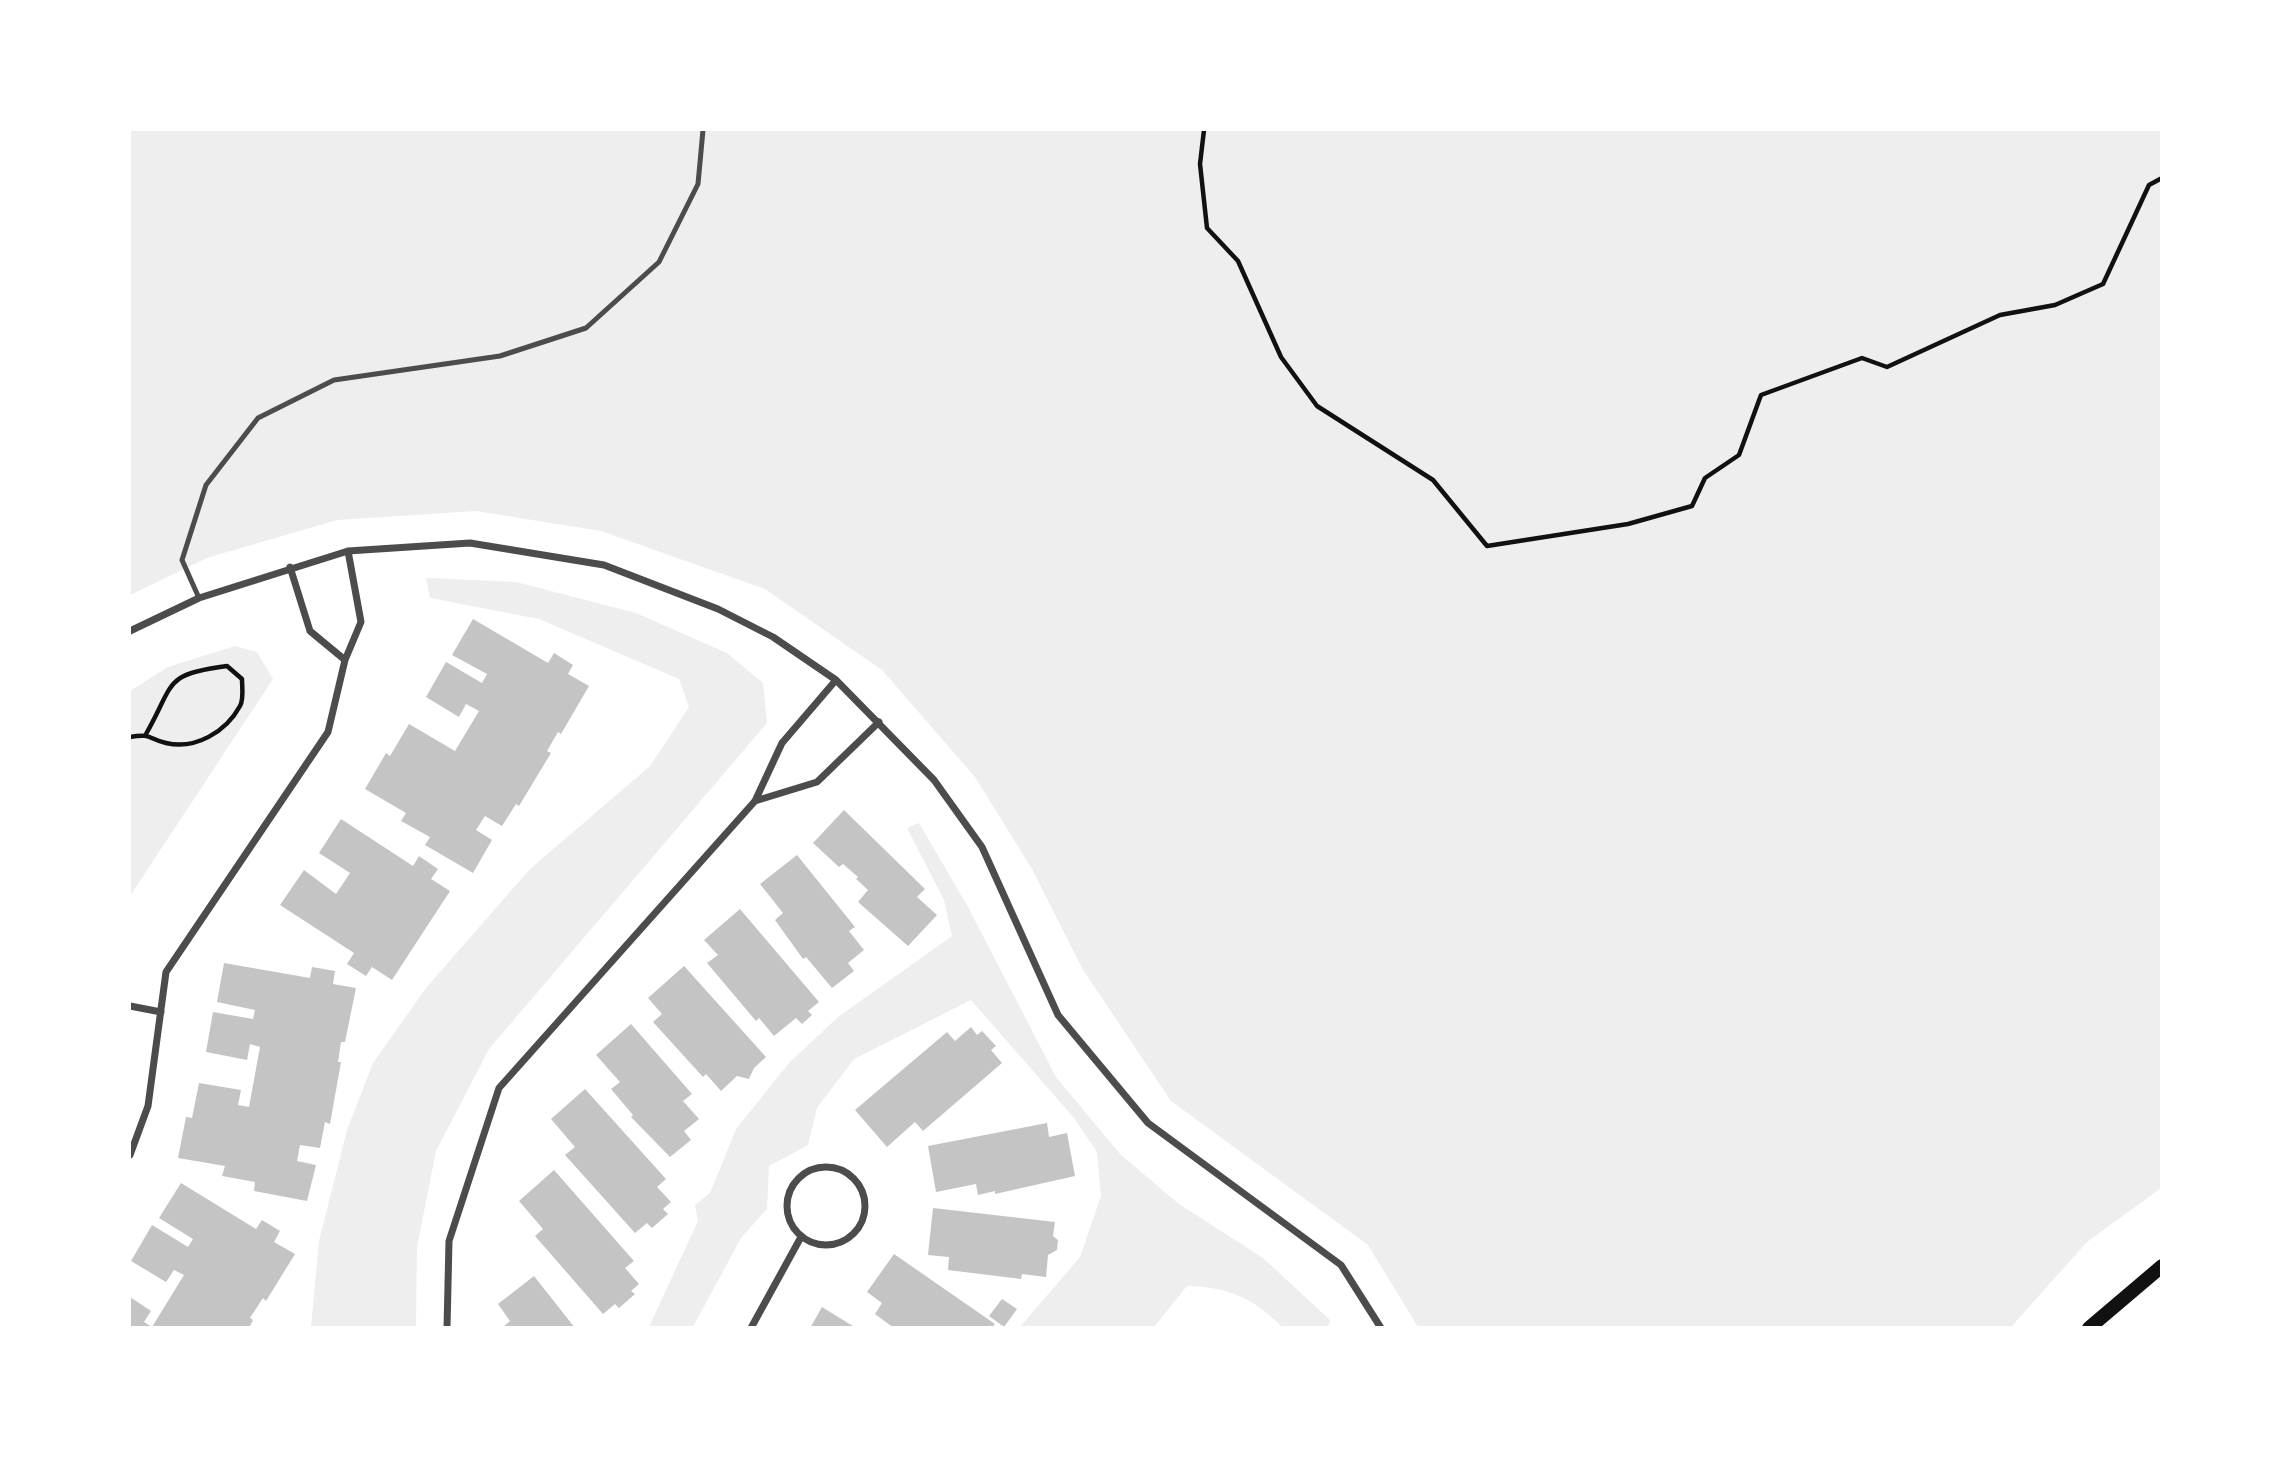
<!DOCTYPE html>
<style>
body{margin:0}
#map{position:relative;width:2291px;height:1457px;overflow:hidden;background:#fff;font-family:Arial,sans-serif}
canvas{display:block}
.frame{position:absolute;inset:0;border:131px solid #fff;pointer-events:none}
</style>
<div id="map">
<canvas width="2291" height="1457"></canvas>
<div class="frame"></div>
</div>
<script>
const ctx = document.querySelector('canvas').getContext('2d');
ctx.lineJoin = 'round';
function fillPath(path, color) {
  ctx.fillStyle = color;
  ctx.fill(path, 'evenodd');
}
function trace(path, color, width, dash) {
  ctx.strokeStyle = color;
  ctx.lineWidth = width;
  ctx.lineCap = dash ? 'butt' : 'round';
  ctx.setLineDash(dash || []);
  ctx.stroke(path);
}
fillPath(new Path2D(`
 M130 130H2161V1188L2087 1242 2011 1327H1418L1368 1245 1171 1101 1083 970 1032 869 975 777 882 670 765 589 601 531 476 511 337 520 207 558 130 595Z
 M426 578 516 582 636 613 727 653 763 683 767 723 489 1049 436 1151 417 1247 416 1327H311L319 1241 347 1130 373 1063 426 988 530 869 650 766 689 707 679 679 539 619 430 598Z
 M235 646 257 652 273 679 130 896V691L168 667Z
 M919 823 968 907 1056 1077 1121 1155 1179 1204 1263 1258 1330 1320 1328 1327H1282C1254 1298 1228 1287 1187 1286L1154 1327H1020L1080 1257 1101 1196 1097 1152 1074 1118 971 1000 854 1059 817 1108 808 1145 769 1166 767 1209 741 1238 693 1327H649L698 1221 695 1205 710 1193 736 1129 789 1063 838 1017 952 936 944 900 907 828Z`), '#eee');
fillPath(new Path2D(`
 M473 619 548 663 554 653 573 665 568 674 589 686 561 734 558 732 547 751 551 753 519 806 516 804 502 826 485 816 476 830 492 840 473 873 425 845 430 837 401 821 406 813 365 789 386 753 390 756 409 724 455 751 479 711 466 704 459 717 426 697 446 662 482 683 487 674 452 655Z
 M844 810 925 889 917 897 937 915 908 946 858 902 868 890 856 879 858 877 843 864 839 867 813 843Z
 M341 819 413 866 419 856 438 869 431 879 450 891 392 980 372 967 366 976 347 964 354 953 280 905 304 870 336 894 350 873 319 853Z
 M797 855 855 927 849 931 864 950 848 963 854 971 832 988 806 957 803 959 775 920 783 913 760 884Z
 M740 909 819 1002 808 1011 812 1015 802 1024 796 1018 774 1036 759 1018 756 1021 707 963 718 955 704 940Z
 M224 963 310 978 312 967 335 971 333 984 356 988 345 1042H341L338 1062H341L330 1124 325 1122 320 1148 300 1145 297 1161 316 1165 307 1201 254 1191 255 1182 222 1176 225 1166 178 1158 186 1117 192 1118 199 1083 241 1090 238 1105 249 1107 260 1047 250 1044 247 1060 206 1052 213 1012 253 1019 255 1010 217 1002Z
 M684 966 766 1057 754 1068 749 1079 737 1076 721 1091 706 1074 703 1077 653 1022 662 1014 648 998Z
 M631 1024 692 1094 683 1101 699 1119 684 1131 691 1140 670 1157 631 1117 633 1115 611 1089 620 1082 596 1055Z
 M971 1027 977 1035 982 1031 996 1046 991 1050 1002 1063 923 1131 915 1122 887 1147 855 1110 947 1032 955 1041Z
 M585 1089 666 1179 657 1187 671 1202 663 1209 668 1214 652 1228 647 1223 635 1233 565 1155 575 1147 551 1119Z
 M1047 1123 1049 1137 1067 1133 1075 1176 995 1194V1191L978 1195 976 1184 936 1192 928 1146Z
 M554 1170 634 1261 625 1268 639 1284 631 1291 635 1294 619 1308 615 1304 603 1314 535 1236 543 1229 519 1201Z
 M181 1183 256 1229 262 1220 280 1231 274 1242 295 1254 266 1301 263 1298 250 1318 253 1320 249 1328H130V1297L151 1311 144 1322 152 1327 184 1275 174 1270 166 1282 131 1261 152 1225 188 1247 193 1239 159 1218Z
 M933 1208 1055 1222 1053 1236 1058 1240 1057 1250 1048 1255 1046 1277 1022 1274 1021 1279 948 1270 949 1257 928 1255Z
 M894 1254 995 1324 992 1328H894L875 1314 882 1303 867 1292Z
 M534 1276 575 1328H502L510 1321 498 1304Z
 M1002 1299 1017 1309 1004 1327 989 1316Z
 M822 1307 856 1328H810Z`), '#c4c4c4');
trace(new Path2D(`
 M1204 130 1200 164 1207 228 1238 261 1281 357 1317 406 1433 480 1487 546 1628 524 1692 506 1705 478 1739 455 1761 395 1862 358 1887 367 2000 315 2055 305 2103 284 2149 185 2162 178
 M130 737C152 733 148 739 166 743 195 750 226 732 240 706 244 699 242 687 242 679L227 666C163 674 175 683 146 734`), '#111', 4.5);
trace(new Path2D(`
 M199 598 182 560 206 485 258 418 334 380 500 356 586 328 659 262 698 184 703 130`), '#4c4c4c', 5);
trace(new Path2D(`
 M290 567 310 631 345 660
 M130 631 199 598 348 551 470 543 604 565 718 609 773 637 836 680 934 780 982 847 1058 1015 1148 1123 1341 1265 1381 1328
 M755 801 817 782 879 722
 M130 1006 161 1012
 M130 1155 148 1106 166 972 328 732 345 660 361 622 348 551
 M787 1206a39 39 0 1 1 78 0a39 39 0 1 1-78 0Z
 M447 1328 449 1241 499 1088 755 801 782 743 836 680
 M751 1328 801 1237`), '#4c4c4c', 7);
trace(new Path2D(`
 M2089 1328 2162 1266`), '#111', 14);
</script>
